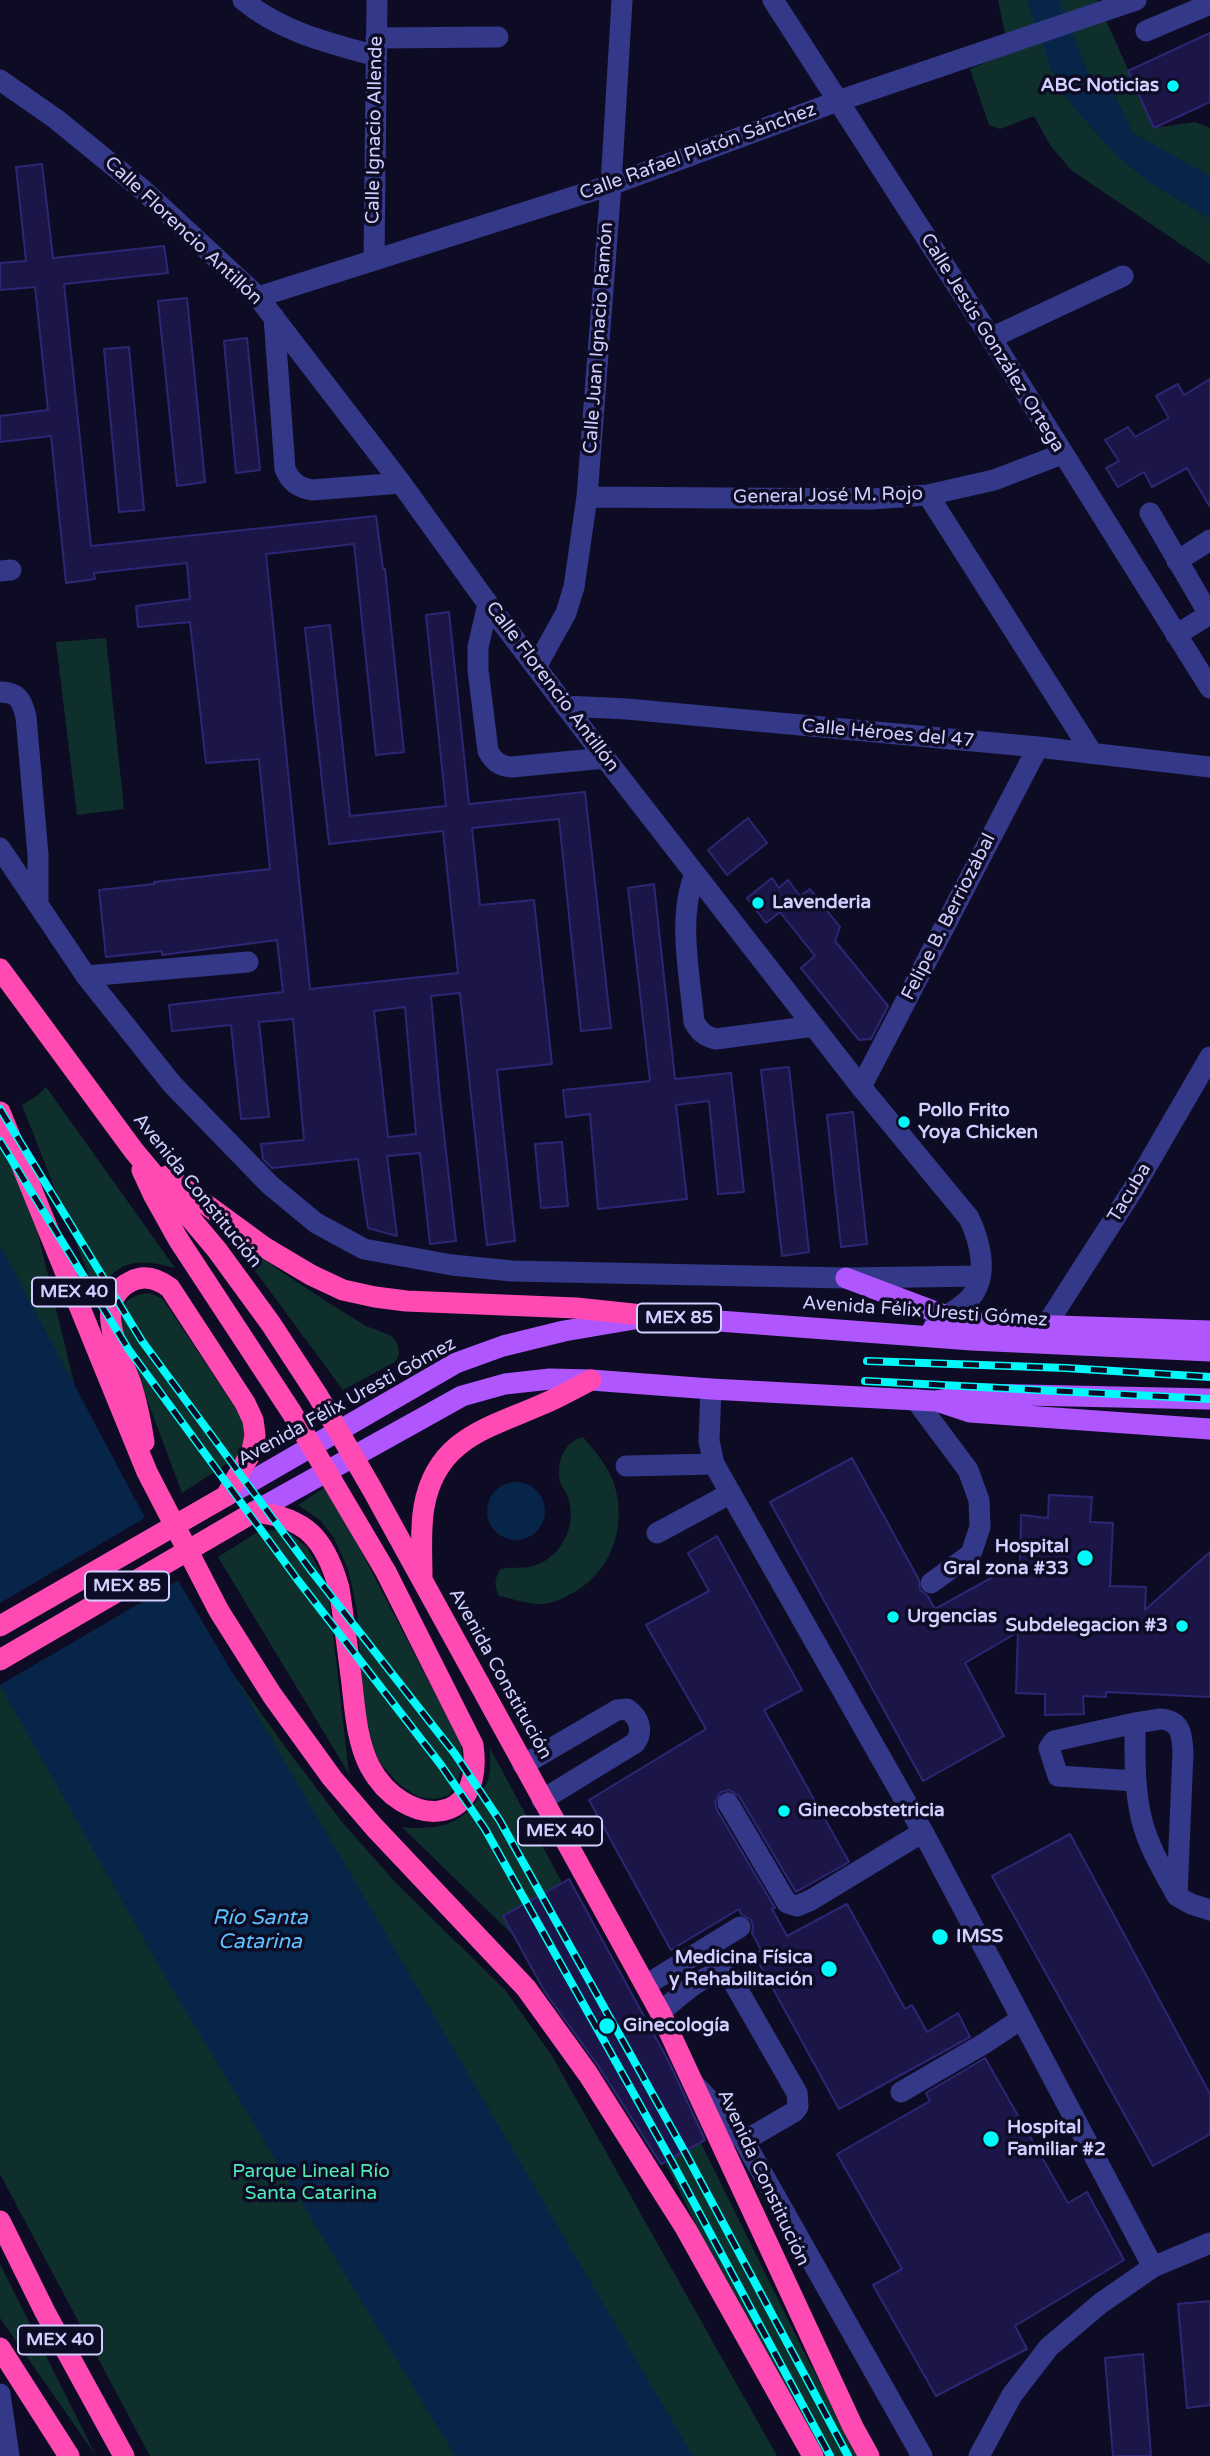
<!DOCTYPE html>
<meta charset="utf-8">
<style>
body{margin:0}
canvas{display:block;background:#0e0c24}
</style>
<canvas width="1210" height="2456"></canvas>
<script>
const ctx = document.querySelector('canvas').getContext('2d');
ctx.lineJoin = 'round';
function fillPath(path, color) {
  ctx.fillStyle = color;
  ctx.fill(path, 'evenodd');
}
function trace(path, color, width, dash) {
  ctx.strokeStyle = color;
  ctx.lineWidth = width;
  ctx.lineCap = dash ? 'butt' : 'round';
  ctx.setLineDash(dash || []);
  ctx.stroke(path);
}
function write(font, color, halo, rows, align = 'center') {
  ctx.font = font + ' "Varela Round",sans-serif';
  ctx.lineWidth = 7;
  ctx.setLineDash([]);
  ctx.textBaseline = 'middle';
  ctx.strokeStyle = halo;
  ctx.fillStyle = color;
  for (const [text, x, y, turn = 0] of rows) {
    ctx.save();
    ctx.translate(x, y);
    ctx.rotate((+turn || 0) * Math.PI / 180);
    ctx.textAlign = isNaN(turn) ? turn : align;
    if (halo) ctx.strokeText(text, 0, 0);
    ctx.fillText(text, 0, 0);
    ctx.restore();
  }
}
fillPath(new Path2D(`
 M998 0H1097L1154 128 1195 122 1210 128V264L1071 170 1050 145 1034 116 1000 129 989 125 970 69 1009 52Z
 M106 638 124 809 77 815 56 642Z
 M46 1087 175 1268C138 1258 116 1259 97 1296L22 1105 38 1095Z
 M0 1122 27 1188 85 1429 209 1640 283 1744 342 1822 396 1883 506 1991 552 2056 777 2456H150L0 2174Z
 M225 1230 277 1269 332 1305 366 1326 392 1336 398 1345 399 1355 395 1362 343 1390Z
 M149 1293 163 1299 242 1418 246 1433 242 1454 182 1493 122 1333C120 1309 121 1296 149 1293Z
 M583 1437C595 1451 610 1468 615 1487 627 1531 609 1576 567 1596 558 1601 547 1605 536 1604 524 1603 511 1598 499 1596 494 1585 494 1579 501 1569 514 1566 526 1570 539 1564 564 1553 578 1522 567 1495 565 1490 561 1486 560 1481 556 1462 564 1442 583 1437Z
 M327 1486 461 1743C464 1765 462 1779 448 1796L435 1799 418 1797 399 1784 380 1763 369 1738 363 1707 357 1610 348 1569 334 1538 320 1520 298 1505Z
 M276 1530 292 1535 307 1547 320 1571 329 1599 349 1774 218 1557 259 1531Z
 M490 1748 699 2139 803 2350 859 2456H820L711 2256 639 2108 523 1945 402 1827C434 1830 462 1827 479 1796 482 1790 488 1783 489 1776 491 1767 490 1757 490 1748Z
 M0 2264 96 2456 0 2318Z`), '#0e2f2b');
fillPath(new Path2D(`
 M1027 0H1059L1090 77 1098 79 1106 77 1133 133 1210 176V219L1150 183 1115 154 1073 107 1051 69Z
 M0 1245 179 1582 693 2456H455L168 1982 0 1685Z
 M487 1511a29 29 0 1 1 58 0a29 29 0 1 1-58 0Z`), '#072548');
fillPath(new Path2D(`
 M148 1516 181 1579 0 1685V1603Z`), '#0e0c24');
const building = new Path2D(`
 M1210 33V102L1154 128 1128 71Z
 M42 164 53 258 164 246 168 273 64 284 91 546 376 516 383 569H385L404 752 376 755 354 544 266 554 310 989 458 973 443 831 329 844 305 628 330 625 350 816 446 806 426 615 449 612 469 804 585 792 611 1028 581 1031 559 819 472 828 480 905 534 900 552 1064 497 1070 515 1241 487 1245 460 993 431 996 440 1098 456 1241 430 1244 420 1153 387 1156 397 1236 368 1228 358 1159 272 1168 263 1159 261 1144 304 1140 293 1019 259 1022 269 1117 241 1119 231 1025 172 1031 169 1005 283 992 277 940 162 955V951L106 957 99 890 154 884V882L270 869 259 759 206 763 190 622 138 627 136 606 190 599 187 563 94 573 95 579 66 583 51 436 0 442V416L48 410 35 287 0 290V263L26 261 16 167ZM405 1007 416 1134 388 1137 374 1011Z
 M187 298 205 482 177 486 158 301Z
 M247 338 260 470 236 473 224 341Z
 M129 347 144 510 119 512 104 349Z
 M1210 379V507L1187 468 1152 487 1144 472 1118 487 1106 468 1119 461 1105 440 1128 427 1135 437 1169 418 1156 396 1178 384 1184 395Z
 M748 818 767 843 727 875 708 850Z
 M772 878 779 888 788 880 800 896 810 889 840 927 835 941 888 1006 871 1039 859 1040 801 968 815 956 780 912 766 923 747 898Z
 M654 884 675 1079 731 1073 744 1192 718 1194 709 1101 676 1105 687 1199 598 1209 590 1114 566 1117 563 1090 650 1081 628 888Z
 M789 1067 809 1252 782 1256 761 1070Z
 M853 1112 867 1244 841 1247 827 1115Z
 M562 1142 568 1206 541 1208 535 1144Z
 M852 1458 919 1580 920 1590 927 1595 935 1609 1020 1562 1021 1515 1048 1518 1049 1495 1092 1497 1090 1522 1113 1523 1110 1586 1146 1587 1145 1610 1210 1552V1697L1106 1692V1697L1083 1696 1084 1714 1045 1715V1694L1016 1693 1018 1632 965 1663 1004 1736 923 1781 770 1502Z
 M717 1536 802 1690 764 1710 849 1862 796 1892 739 1796 729 1790 721 1792 715 1802 717 1810 775 1908 772 1909 787 1936 847 1904 905 2009 912 2005 927 2032 958 2013 970 2037 839 2109 754 1954 761 1950 752 1933 753 1926 751 1920 741 1914 739 1909 671 1950 589 1800 706 1729 646 1625 709 1591 688 1553Z
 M1070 1834 1210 2094V2134L1153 2166 992 1876Z
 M569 1879 669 2062 705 2140 661 2164 599 2067 545 1992 503 1916Z
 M985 2058 1068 2203 1087 2192 1124 2260 1015 2326 1027 2349 936 2396 873 2285 902 2269 837 2154 930 2101 926 2093Z
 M1210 2301V2405L1187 2408 1178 2304Z
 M1143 2354 1151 2456H1113L1105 2358Z`);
fillPath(building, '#1b1647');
trace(building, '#2e2675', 2);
trace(new Path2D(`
 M243 0C281 32 330 43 376 56
 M773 0 991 338 1210 688
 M1146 31 1210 4
 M376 38 498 37
 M0 80 56 119 143 190 258 297 401 483 488 604 605 758 861 1087 969 1218C980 1241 989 1275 971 1297 961 1308 947 1315 935 1323
 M374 260 377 0
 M258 297 611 185 838 101 1136 0
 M274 317 285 469C291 482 297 487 312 490L401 483
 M991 338 1123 276
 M928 495 1092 753
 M587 497 871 499 928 495 994 480 1062 454
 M1150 513 1210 616
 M1177 561 1210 540
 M0 571 11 570
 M488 604 478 647V670L488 751C494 762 500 766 512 767L605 758
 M1176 635 1210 614
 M536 667 566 613 574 587 587 497 611 185 622 0
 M0 692C18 692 22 700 26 717L38 855V903
 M565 706 627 709 1038 747 1210 767
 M0 848 86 976 172 1084 270 1185 316 1223 364 1249 452 1265 512 1271 846 1278 980 1276
 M695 874C677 917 690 976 694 1022 700 1032 704 1036 716 1039L814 1026
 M86 976 248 962
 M861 1087 1038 747
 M1045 1327 1134 1188 1210 1057
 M711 1389 709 1441 714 1464
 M915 1399 968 1470 979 1500 980 1527 971 1554 931 1583
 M626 1466 714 1464 923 1832 1153 2267
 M657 1533 731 1493
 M1161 1719C1181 1721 1182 1734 1183 1752L1177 1896C1164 1872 1149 1848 1142 1821 1134 1790 1135 1756 1135 1723Z
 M1135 1723 1054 1741 1049 1748 1058 1776 1136 1781
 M523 1765 617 1710 627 1709C639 1717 644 1731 635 1743L542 1800
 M728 1803 787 1903 797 1906 811 1900 923 1832
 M1177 1896 1191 1904 1210 1910
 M646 1985 740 1927
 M660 2012C678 1999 710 1963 731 1978L797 2093 798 2107 794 2112 744 2141
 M696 2086 722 2113 744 2141 922 2456
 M901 2092 985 2043 1021 2019
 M0 2394 9 2456
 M979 2456 1012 2395 1049 2347 1101 2303 1153 2267 1210 2243`), '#333888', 21);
trace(new Path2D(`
 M846 1278 965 1323
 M933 1329 967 1323 1210 1331
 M940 1402 970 1412 1210 1429
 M226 1496 456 1363 503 1346 564 1331 652 1316 972 1340 1210 1351
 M254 1512 462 1396 505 1384 550 1379 591 1380 711 1389 935 1401 978 1394 1210 1399`), '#af56ff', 21);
trace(new Path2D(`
 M0 969 134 1151 217 1250 271 1324 318 1396 372 1489 660 2012 853 2427 869 2456
 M0 1112 147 1472 219 1611 272 1695 332 1778 374 1827 526 1988 588 2074 686 2229 813 2456
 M167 1176 264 1247 311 1275 343 1290 375 1297 406 1301 576 1308 652 1316
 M422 1577C422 1554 420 1529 424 1507 436 1438 489 1428 543 1404 560 1397 575 1388 591 1380
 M0 1626 226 1496 252 1451 255 1435 253 1420 245 1403 170 1288C158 1279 144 1274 130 1282 91 1301 121 1356 131 1384 137 1403 141 1423 144 1442
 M0 1660 254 1512C306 1517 325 1539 339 1588 344 1620 348 1652 352 1684 355 1711 357 1742 370 1767 403 1828 485 1831 473 1745L386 1572 292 1413 178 1239 154 1196 142 1170
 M0 2221 45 2312 124 2456
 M0 2348 69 2456`), '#ff4ab3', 21);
const rail = new Path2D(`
 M0 1109 142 1341 310 1569 455 1754 500 1821 686 2154 848 2456
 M0 1141 129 1350 297 1579 441 1765 485 1829 672 2162 830 2456
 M867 1361 1066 1368 1210 1377
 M865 1381 1210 1399`);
trace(rail, '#00fafa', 8);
trace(rail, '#0e0c24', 5, [16]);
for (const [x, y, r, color] of [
 [1173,86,7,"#00fafa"],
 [758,903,7,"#00fafa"],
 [904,1122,7,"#00fafa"],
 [1085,1558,9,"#00fafa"],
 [893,1617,7,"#00fafa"],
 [1182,1626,7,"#00fafa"],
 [784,1811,7,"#00fafa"],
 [940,1937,9,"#00fafa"],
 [829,1969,9,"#00fafa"],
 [607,2026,9,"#00fafa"],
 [991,2139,9,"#00fafa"]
]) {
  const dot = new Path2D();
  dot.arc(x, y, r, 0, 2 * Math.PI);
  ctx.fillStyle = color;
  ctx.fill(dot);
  trace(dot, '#0e0c24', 2.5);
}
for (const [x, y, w] of [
 [74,1292,84],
 [679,1318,84],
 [127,1586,84],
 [560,1831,84],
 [60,2340,84]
]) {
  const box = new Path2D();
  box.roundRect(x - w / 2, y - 14.5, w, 29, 5);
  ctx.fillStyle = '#0e0c24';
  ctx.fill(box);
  trace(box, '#d0cfff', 2);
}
write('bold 18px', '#d0cfff', null, [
 ["MEX 40",74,1292],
 ["MEX 85",679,1318],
 ["MEX 85",127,1586],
 ["MEX 40",560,1831],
 ["MEX 40",60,2340]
]);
write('bold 19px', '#d0cfff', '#0e0c24', [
 ["ABC Noticias",1159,86,"right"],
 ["Lavenderia",772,903],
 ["Pollo Frito",918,1111],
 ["Yoya Chicken",918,1133],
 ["Hospital",1069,1547,"right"],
 ["Gral zona #33",1069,1569,"right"],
 ["Urgencias",907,1617],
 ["Subdelegacion #3",1168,1626,"right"],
 ["Ginecobstetricia",798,1811],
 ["IMSS",956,1937],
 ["Medicina Física",813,1958,"right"],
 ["y Rehabilitación",813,1980,"right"],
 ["Ginecología",623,2026],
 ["Hospital",1007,2128],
 ["Familiar #2",1007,2150]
], 'left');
write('19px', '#d0cfff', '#0e0c24', [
 ["Calle Ignacio Allende",375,130,-89],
 ["Calle Rafael Platón Sánchez",698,152,-20],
 ["Calle Florencio Antillón",183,231,43],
 ["Calle Juan Ignacio Ramón",599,338,-86],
 ["Calle Jesús González Ortega",992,343,58],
 ["General José M. Rojo",828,496,-1],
 ["Calle Florencio Antillón",552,687,53],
 ["Calle Héroes del 47",888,734,5],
 ["Felipe B. Berriozábal",949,917,-63],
 ["Avenida Constitución",197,1191,51],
 ["Tacuba",1130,1193,-59],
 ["Avenida Félix Uresti Gómez",925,1312,4],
 ["Avenida Félix Uresti Gómez",347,1402,-29],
 ["Avenida Constitución",500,1674,61],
 ["Avenida Constitución",763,2178,65]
]);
write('19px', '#50eab5', '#0e0c24', [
 ["Parque Lineal Río",311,2172],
 ["Santa Catarina",311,2194]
]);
write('italic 21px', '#5dc4ff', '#0e0c24', [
 ["Río Santa",260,1918],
 ["Catarina",260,1942]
]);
</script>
